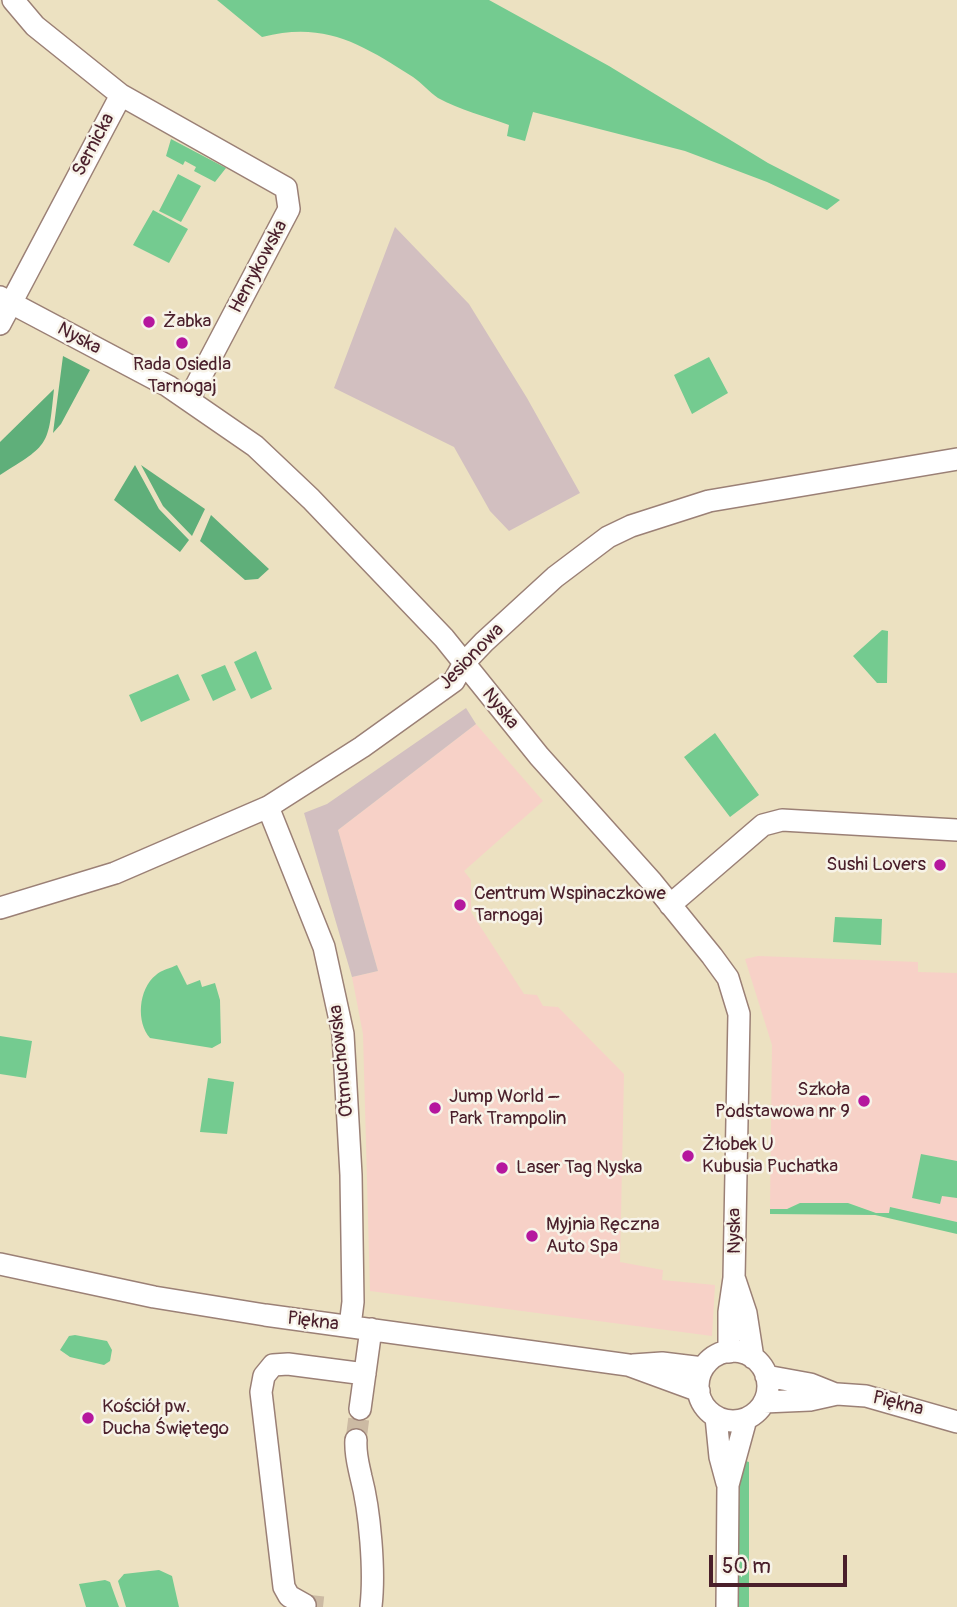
<!DOCTYPE html>
<meta charset="utf-8">
<style>
body{margin:0}
#map{position:relative;width:957px;height:1607px;overflow:hidden;background:#ece1c1;font-family:Pangolin,sans-serif}
canvas{display:block}
.scale{position:absolute;left:709px;top:1555px;width:138px;height:32px;box-sizing:border-box;border:4px solid #4a1f2b;border-top:0;padding-left:9px;font-size:21px;line-height:24px;white-space:nowrap;color:#4a1f2b;-webkit-text-stroke:5px #f7f3e8;paint-order:stroke}
</style>
<div id="map">
<canvas width="957" height="1607"></canvas>
<div class="scale">50 m</div>
</div>
<script>
const ctx = document.querySelector('canvas').getContext('2d');
ctx.lineJoin = 'round';
function fillPath(path, color) {
  ctx.fillStyle = color;
  ctx.fill(path, 'evenodd');
}
function trace(path, color, width, dash) {
  ctx.strokeStyle = color;
  ctx.lineWidth = width;
  ctx.lineCap = dash ? 'butt' : 'round';
  ctx.setLineDash(dash || []);
  ctx.stroke(path);
}
function write(font, color, halo, rows, align = 'center') {
  ctx.font = font + ' Pangolin,sans-serif';
  ctx.lineWidth = 5;
  ctx.setLineDash([]);
  ctx.textBaseline = 'middle';
  ctx.strokeStyle = halo;
  ctx.fillStyle = color;
  for (const [text, x, y, turn = 0] of rows) {
    ctx.save();
    ctx.translate(x, y);
    ctx.rotate((+turn || 0) * Math.PI / 180);
    ctx.textAlign = isNaN(turn) ? turn : align;
    if (halo) ctx.strokeText(text, 0, 0);
    ctx.fillText(text, 0, 0);
    ctx.restore();
  }
}
fillPath(new Path2D(`
 M476 724 543 801 464 871 471 880V912L524 994 537 995 543 1006 558 1007 624 1074 620 1262 663 1270 662 1280 715 1285 712 1336 370 1291 363 1034 352 977 378 971 338 830Z
 M758 956 918 962V972L957 973V1222L891 1207 890 1213H876L848 1203H800L787 1209H770L772 1045 745 959Z`), '#f7d1c7');
fillPath(new Path2D(`
 M395 227 469 304 527 398 580 493 509 531 490 511 454 447 334 388Z
 M466 708 476 724 338 830 378 971 352 977 304 813 327 804Z`), '#d2bfc0');
fillPath(new Path2D(`
 M217 0H489L609 66 768 163 840 200 827 210 767 182 685 151 533 112 525 141 507 136 509 125C485 116 460 110 438 98 429 92 422 83 413 77 361 44 325 21 262 37Z
 M171 139 226 168 215 182 194 171 196 167 185 161 183 165 166 156Z
 M178 174 201 186 181 222 159 211Z
 M153 210 188 229 169 263 133 245Z
 M709 357 728 393 692 414 674 375Z
 M882 630 888 631 887 683H877L853 656Z
 M256 651 272 689 251 699 234 662Z
 M225 665 236 690 213 701 201 675Z
 M178 674 190 700 141 722 129 695Z
 M715 733 759 795 730 817 684 757Z
 M835 917 882 919 881 945 833 942Z
 M177 965 187 985 200 980 202 987 215 983 220 1000 221 1043 212 1048 150 1038C136 1023 138 989 156 975 161 970 171 968 177 965Z
 M0 1036 32 1041 26 1078 0 1074Z
 M208 1078 234 1082 227 1134 200 1132Z
 M921 1154 957 1161V1198L942 1196 940 1204 912 1198Z
 M800 1203H848L876 1213H889L890 1207 957 1222V1234L875 1215 770 1214V1209H787Z
 M75 1335 107 1341 112 1350 110 1361 104 1365 70 1357 60 1350 69 1336Z
 M740 1459 749 1462V1607H737Z
 M159 1570 172 1576 179 1607H126L118 1581 124 1574Z
 M105 1580 110 1582 119 1607H86L79 1584Z`), '#74cb90');
fillPath(new Path2D(`
 M63 356 90 370 61 424 53 433Z
 M54 389C48 446 50 444 0 475V442Z
 M135 465 159 509 189 540 180 552 114 500Z
 M141 465 205 509 192 536 163 506Z
 M211 515 269 569 258 579 245 580 200 541Z`), '#5faf7a');
trace(new Path2D(`
 M356 1440 360 1409
 M305 1605 323 1607`), '#ccbaa3', 21, [21, 10]);
const minor = new Path2D(`
 M13 0 35 26 121 95 286 188 289 209 189 399
 M0 297 168 386 255 446 311 499 444 638 539 756 652 882 712 956 728 978 739 1014 734 1278 729 1312V1352
 M0 324 121 95
 M268 807 324 947 343 1034 351 1175 353 1302 350 1326
 M670 905 763 825 782 820 957 830
 M0 908 115 873 268 807 362 747 454 681 464 663 484 642 555 577 608 537 631 526 709 501 957 459
 M0 1264 154 1297 265 1315 628 1365 699 1391
 M735 1280 746 1313 753 1358
 M698 1386a35 35 0 1 1 70 0a35 35 0 1 1-70 0Z
 M633 1365 662 1363 703 1368
 M766 1376 810 1384 835 1394
 M764 1402 810 1400 837 1394 866 1396 957 1422
 M360 1409 371 1329
 M716 1417 720 1457 727 1483
 M356 1440C355 1454 358 1463 361 1477 370 1511 375 1571 371 1606
 M305 1605 289 1596 284 1587 261 1392 264 1376 273 1365 288 1364 365 1374
 M727 1607 728 1485 746 1419`);
trace(minor, '#9b8076', 24);
trace(minor, '#fff', 21);
for (const [x, y, r, color] of [
 [149,322,7,"#b5179e"],
 [182,343,7,"#b5179e"],
 [940,865,7,"#b5179e"],
 [460,905,7,"#b5179e"],
 [864,1101,7,"#b5179e"],
 [435,1108,7,"#b5179e"],
 [688,1156,7,"#b5179e"],
 [502,1168,7,"#b5179e"],
 [532,1236,7,"#b5179e"],
 [88,1418,7,"#b5179e"]
]) {
  const dot = new Path2D();
  dot.arc(x, y, r, 0, 2 * Math.PI);
  ctx.fillStyle = color;
  ctx.fill(dot);
  trace(dot, '#f7f3e8', 2.5);
}
write('19px', '#4a1f2b', '#f7f3e8', [
 ["Sernicka",94,145,-62],
 ["Henrykowska",259,267,-62],
 ["Nyska",79,339,28],
 ["Jesionowa",472,657,-46],
 ["Nyska",500,709,51],
 ["Otmuchowska",342,1061,-96],
 ["Nyska",735,1231,-90],
 ["Piękna",313,1322,7],
 ["Piękna",898,1404,14]
]);
write('19px', '#4a1f2b', '#f7f3e8', [
 ["Żabka",163,322],
 ["Rada Osiedla",182,365,"center"],
 ["Tarnogaj",182,387,"center"],
 ["Sushi Lovers",926,865,"right"],
 ["Centrum Wspinaczkowe",474,894],
 ["Tarnogaj",474,916],
 ["Szkoła",850,1090,"right"],
 ["Podstawowa nr 9",850,1112,"right"],
 ["Jump World –",449,1097],
 ["Park Trampolin",449,1119],
 ["Żłobek U",702,1145],
 ["Kubusia Puchatka",702,1167],
 ["Laser Tag Nyska",516,1168],
 ["Myjnia Ręczna",546,1225],
 ["Auto Spa",546,1247],
 ["Kościół pw.",102,1407],
 ["Ducha Świętego",102,1429]
], 'left');
</script>
